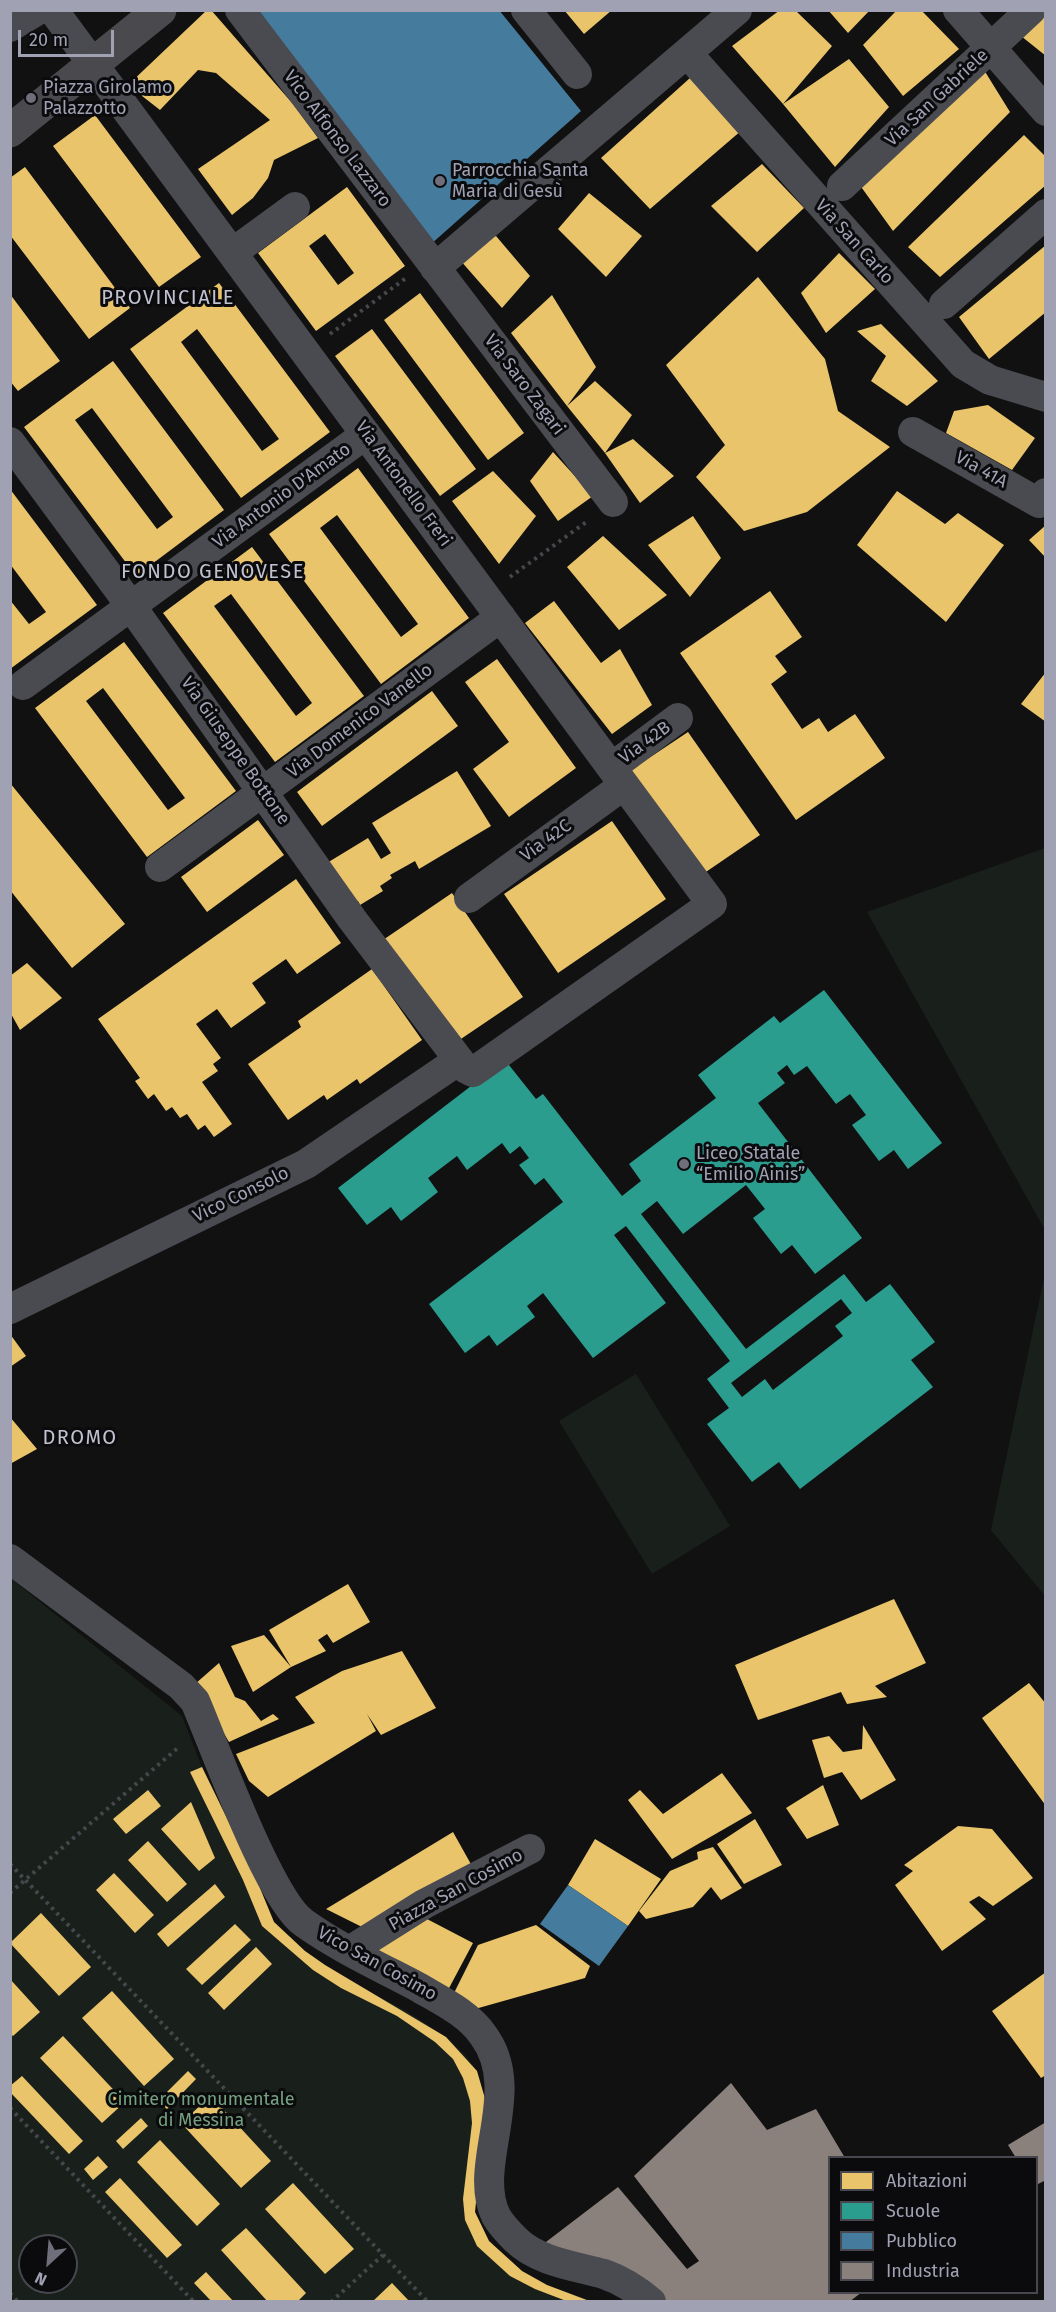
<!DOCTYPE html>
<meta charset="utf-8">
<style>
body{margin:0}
#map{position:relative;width:1056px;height:2312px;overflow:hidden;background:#111;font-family:"Fira Sans",sans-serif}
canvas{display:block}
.frame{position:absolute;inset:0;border:12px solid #a0a2b4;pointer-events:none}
.legend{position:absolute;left:828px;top:2156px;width:210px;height:138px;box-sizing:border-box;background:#0b0b0d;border:2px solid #474750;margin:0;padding:8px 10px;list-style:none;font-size:18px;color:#a0a2b4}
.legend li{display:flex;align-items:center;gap:12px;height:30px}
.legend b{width:30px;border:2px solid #474750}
.north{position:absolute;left:18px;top:2234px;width:60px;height:60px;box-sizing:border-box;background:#0b0b0d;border:2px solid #474750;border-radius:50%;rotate:206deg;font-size:16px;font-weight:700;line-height:24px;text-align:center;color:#a0a2b4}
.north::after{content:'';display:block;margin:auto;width:21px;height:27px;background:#6e6f7b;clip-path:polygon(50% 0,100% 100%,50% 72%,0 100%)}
.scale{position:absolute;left:18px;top:30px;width:96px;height:27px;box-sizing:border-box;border:3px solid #a0a2b4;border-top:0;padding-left:8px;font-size:18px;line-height:21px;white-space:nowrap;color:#a0a2b4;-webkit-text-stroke:4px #0b0b0d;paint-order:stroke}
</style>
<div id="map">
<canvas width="1056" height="2312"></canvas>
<div class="frame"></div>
<ul class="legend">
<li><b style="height:16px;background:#e9c46a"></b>Abitazioni</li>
<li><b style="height:16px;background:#2a9d8f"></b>Scuole</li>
<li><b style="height:16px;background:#457b9d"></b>Pubblico</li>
<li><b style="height:16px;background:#8a817c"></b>Industria</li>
</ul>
<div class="north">N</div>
<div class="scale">20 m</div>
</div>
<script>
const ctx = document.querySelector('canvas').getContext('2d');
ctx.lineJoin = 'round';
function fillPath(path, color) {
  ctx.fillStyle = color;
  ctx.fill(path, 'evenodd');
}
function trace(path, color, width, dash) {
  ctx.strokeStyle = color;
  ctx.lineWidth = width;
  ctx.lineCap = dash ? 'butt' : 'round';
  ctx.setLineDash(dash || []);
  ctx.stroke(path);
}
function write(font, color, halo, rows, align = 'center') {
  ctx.font = font + ' "Fira Sans",sans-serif';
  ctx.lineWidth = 6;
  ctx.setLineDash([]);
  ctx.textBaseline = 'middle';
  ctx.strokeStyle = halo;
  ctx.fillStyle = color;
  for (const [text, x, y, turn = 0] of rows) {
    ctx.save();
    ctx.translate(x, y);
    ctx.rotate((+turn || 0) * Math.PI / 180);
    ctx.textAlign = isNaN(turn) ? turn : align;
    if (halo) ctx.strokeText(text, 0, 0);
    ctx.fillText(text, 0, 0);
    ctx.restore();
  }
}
fillPath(new Path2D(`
 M1045 848H1046L1045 1230 867 912Z
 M1045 1273V1596L991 1530Z
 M636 1374 730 1526 652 1574 559 1421Z
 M10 1578 182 1716 202 1767 255 1876 274 1922 305 1951 353 1983 408 2012 446 2037 464 2054 477 2071 486 2102 475 2212 489 2241 522 2271 547 2285 592 2301H11ZM30 2246H66V2282H30Z`), '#19201b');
fillPath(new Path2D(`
 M207 10H211L293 104 318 138 274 160 268 178 253 198 232 215 198 169 270 120 216 73 198 70 160 110 128 85Z
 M257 10H370L432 85 444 76 435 59 493 10H498L573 118 437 223 405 189 365 140 374 133 283 22 267 35Z
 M564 10H612L584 34Z
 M780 10H795L832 46 783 104 732 46Z
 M828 10H870L848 33Z
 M897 10H921L959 49 903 96 863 45Z
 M1046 13V56L1021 36Z
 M849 59 889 107 835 167 783 104Z
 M700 69 749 124 650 209 601 158Z
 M984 70 1010 112 893 231 859 184Z
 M95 115 201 257 159 287 53 146Z
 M1024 135 1046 157V185L940 277 908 247Z
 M762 164 804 208 757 252 711 206Z
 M25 167 130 308 89 339 10 235V178Z
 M347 187 405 266 316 331 258 253ZM325 234 354 273 338 285 309 246Z
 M589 193 642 236 606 277 558 229Z
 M496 236 530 276 502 308 453 252Z
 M1046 245V312L989 359 959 317Z
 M839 253 875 289 826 333 801 293Z
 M758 277 825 359 838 411 890 447 807 512 744 531 696 477 725 445 666 365Z
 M219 283 330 432 241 498 130 349ZM197 329 279 439 262 451 181 342Z
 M420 293 524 433 488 460 384 320Z
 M10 294 60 361 18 391 10 381Z
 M552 295 596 367 567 406 595 381 632 415 605 453 567 406 511 333Z
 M881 324 938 381 907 406 871 381 886 356 857 331Z
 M372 329 476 469 440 496 335 356Z
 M113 361 224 510 136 576 24 427ZM92 408 173 517 157 529 75 420Z
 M988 405 1035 438 1012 470 946 433 954 411Z
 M633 439 674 476 640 503 605 453Z
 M553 452 593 496 558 521 530 481Z
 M358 468 469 618 381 684 269 534ZM337 515 418 624 401 637 320 528Z
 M493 471 536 516 499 564 452 501Z
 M10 489 97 605 10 669V600L29 624 46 612 10 564Z
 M897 491 945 524 958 513 1004 545 946 622 857 545Z
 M693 516 721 558 690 597 648 545Z
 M1046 525V558L1029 540Z
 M603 536 667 595 619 630 567 567Z
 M252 547 364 696 275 762 163 613ZM231 594 312 703 296 716 214 606Z
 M770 591 802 637 775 656 787 672 771 684 802 729 819 718 828 732 855 714 885 758 796 820 680 653Z
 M554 601 601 663 620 649 652 705 612 734 525 623Z
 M124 642 236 791 147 857 35 708ZM103 688 185 798 168 810 86 701Z
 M497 659 576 768 509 817 473 769 509 742 465 682Z
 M1046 672V722L1021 704Z
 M432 691 458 726 322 826 297 792Z
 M688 732 760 835 700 876 628 772Z
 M457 771 491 826 419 869 415 861 390 875 392 878 380 886 383 891 360 905 358 901 348 907 322 866 368 838 381 859 391 853 372 823Z
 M10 783 125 924 72 968 10 890Z
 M258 820 284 855 207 912 181 877Z
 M612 821 666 899 558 973 504 894Z
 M296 879 341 943 297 974 286 959 252 983 266 1003 231 1028 217 1009 196 1024 221 1058 213 1064 218 1071 202 1082 232 1124 214 1137 205 1125 198 1130 187 1114 180 1118 172 1107 166 1111 154 1094 148 1099 135 1081 140 1078 98 1019Z
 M452 893 523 997 452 1045 380 942Z
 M27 963 62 998 20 1030 10 1012V976Z
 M372 969 422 1040 360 1084 357 1079 327 1100 324 1095 288 1120 248 1064 301 1027 298 1021Z
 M10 1334 26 1356 10 1367Z
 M10 1417 37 1449 10 1464Z
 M348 1584 370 1622 333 1643 327 1634 318 1640 326 1651 291 1667 269 1630Z
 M894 1599 926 1663 875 1686 887 1697 847 1704 841 1692 758 1720 735 1665Z
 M264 1635 291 1667 253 1692 231 1646Z
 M402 1651 436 1708 381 1735 367 1714 376 1731 268 1797 249 1781 236 1754 315 1723 295 1697 342 1671Z
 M219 1663 235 1697 245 1701 261 1721 273 1714 279 1719 229 1742 195 1684Z
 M1029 1683 1046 1704V1806L982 1718Z
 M863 1725 896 1780 861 1800 842 1772 824 1778 812 1740 829 1736 843 1752 862 1749Z
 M202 1767 255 1876 274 1922 305 1951 325 1965 446 2037 477 2071 486 2102 475 2212 489 2241 522 2271 547 2285 592 2302H569L535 2289 510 2276 477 2246 465 2220 463 2199 472 2123 470 2101 463 2078 453 2059 435 2042 397 2016 341 1988 313 1970 262 1926 243 1880 190 1772Z
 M722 1773 752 1813 672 1859 628 1800 640 1790 663 1814Z
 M823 1785 839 1825 807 1839 786 1808Z
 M148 1790 161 1806 126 1834 113 1819Z
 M191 1802 215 1858 199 1871 161 1829Z
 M755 1819 782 1865 744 1884 717 1844Z
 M958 1826 992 1829 1033 1878 993 1906 979 1896 969 1902 986 1919 942 1951 895 1885 913 1871 904 1865Z
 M453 1832 472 1866 366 1929 326 1909Z
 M595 1839 661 1879 628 1926 568 1885Z
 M148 1841 187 1884 167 1902 128 1860Z
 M713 1847 742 1888 721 1900 711 1887 693 1907 646 1919 639 1911 670 1871 698 1859 697 1852Z
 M114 1873 154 1915 135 1933 96 1890Z
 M215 1884 225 1897 168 1947 157 1934Z
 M41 1913 91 1967 59 1996 10 1943Z
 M427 1919 473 1943 448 1990 378 1950Z
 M235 1924 251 1940 202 1985 186 1969Z
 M536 1925 590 1966 585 1978 475 2009 451 1999 478 1945Z
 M256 1947 272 1964 224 2010 208 1993Z
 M1046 1972V2075L1041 2078 992 2011Z
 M10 1979 40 2012 13 2036 10 2033Z
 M112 1991 174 2059 144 2086 82 2018Z
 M63 2036 125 2102 102 2123 40 2058Z
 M188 2071 196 2079 167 2109 158 2101Z
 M22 2076 83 2141 69 2154 10 2092V2086Z
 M211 2096 271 2161 241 2188 181 2123Z
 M141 2118 148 2126 123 2149 116 2141Z
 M160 2140 220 2204 197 2226 137 2162Z
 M98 2156 108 2167 93 2180 84 2169Z
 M120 2178 182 2245 167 2258 105 2192Z
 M293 2183 354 2249 325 2274 265 2209Z
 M246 2228 306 2293 297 2302H268L221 2250Z
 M206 2272 234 2302H212L194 2283Z
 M392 2283 410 2302H372Z`), '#e9c46a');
fillPath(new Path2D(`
 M824 990 942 1143 908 1169 894 1150 879 1161 852 1125 866 1115 850 1094 836 1104 807 1066 794 1075 787 1065 777 1073 785 1083 758 1103 862 1238 815 1274 792 1245 781 1254 753 1218 765 1209 746 1185 683 1234 657 1201 641 1214 746 1349 844 1274 866 1302 890 1284 935 1342 911 1360 933 1387 800 1489 779 1462 752 1482 707 1424 729 1408 707 1379 730 1361 626 1226 614 1235 666 1303 593 1358 543 1293 527 1306 535 1317 497 1346 489 1335 465 1353 429 1304 563 1202 544 1178 535 1185 519 1165 529 1158 520 1146 510 1154 502 1143 467 1170 457 1156 428 1178 438 1192 401 1221 391 1207 367 1225 338 1188 505 1060 536 1099 543 1094 622 1196 641 1181 629 1164 716 1098 698 1075 774 1016 780 1023ZM841 1299 852 1313 835 1326 843 1336 773 1390 765 1379 742 1397 731 1383Z`), '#2a9d8f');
fillPath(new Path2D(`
 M242 10H499L581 111 430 245Z
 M568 1885 628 1926 599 1966 540 1924Z`), '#457b9d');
fillPath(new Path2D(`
 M731 2083 767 2130 816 2109 845 2158H830V2292H862L849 2302H663L542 2245 618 2187 687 2269 699 2261 634 2176Z
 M1046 2122V2180L1036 2185V2158H1016L1008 2145Z`), '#8a817c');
trace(new Path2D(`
 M330 334 406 278
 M510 577 589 520
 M10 1864 428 2302
 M10 1893 180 1746
 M10 2108 194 2302
 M10 2293 18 2302
 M331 2302 383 2255`), '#46474c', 4, [3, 4.5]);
trace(new Path2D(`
 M240 10 613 502
 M526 10 577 74
 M958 10 1046 111
 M10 27 38 10
 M687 53 963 364 990 380 1046 397
 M842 186 1031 10
 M232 253 295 207
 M435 268 737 10
 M944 304 1046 214
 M913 432 1039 503 1046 493
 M10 442 131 606 352 919 465 1068 473 1072 712 904 53 10
 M23 685 366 434
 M612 767 678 718
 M160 867 501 617
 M469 898 624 785
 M10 1309 306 1164 459 1060
 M10 1559 181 1686 195 1701C215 1747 269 1899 304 1923 339 1948 380 1967 418 1987 440 2000 468 2013 483 2035 525 2091 471 2164 496 2216 501 2225 509 2233 516 2240 539 2262 575 2266 604 2274 621 2280 637 2290 651 2302
 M351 1950 424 1904 530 1849`), '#4a4b51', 30);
trace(new Path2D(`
 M10 131 160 10`), '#49494e', 33);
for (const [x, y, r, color] of [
 [31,98,6,"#6e6f7b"],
 [440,181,6,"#6e6f7b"],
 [684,1164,6,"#6e6f7b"]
]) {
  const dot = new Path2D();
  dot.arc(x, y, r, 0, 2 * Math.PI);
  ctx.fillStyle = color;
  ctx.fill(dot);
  trace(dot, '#0b0b0d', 2);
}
write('18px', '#a0a2b4', '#0b0b0d', [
 ["Piazza Girolamo",43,88],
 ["Palazzotto",43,109],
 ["Parrocchia Santa",452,171],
 ["Maria di Gesù",452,192],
 ["Liceo Statale",696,1154],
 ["“Emilio Ainis”",696,1175]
], 'left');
write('18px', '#a0a2b4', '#0b0b0d', [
 ["Via San Gabriele",937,98,-43],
 ["Vico Alfonso Lazzaro",337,139,53],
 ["Via San Carlo",854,242,48],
 ["Via Saro Zagari",524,385,53],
 ["Via 41A",981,470,29],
 ["Via Antonello Freri",403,484,54],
 ["Via Antonio D'Amato",282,496,-36],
 ["Via Domenico Vanello",360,721,-37],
 ["Via 42B",645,743,-36],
 ["Via Giuseppe Bottone",235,751,55],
 ["Via 42C",546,841,-36],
 ["Vico Consolo",241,1195,-26],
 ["Piazza San Cosimo",456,1890,-29],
 ["Vico San Cosimo",377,1964,29]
]);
write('18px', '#75a180', '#0b0b0d', [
 ["Cimitero monumentale",201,2100],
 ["di Messina",201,2121]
]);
ctx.letterSpacing = '1.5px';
write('20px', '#c1c2d0', '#0b0b0d', [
 ["PROVINCIALE",168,298],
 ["FONDO GENOVESE",213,572],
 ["DROMO",80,1438]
]);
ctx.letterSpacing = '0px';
</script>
